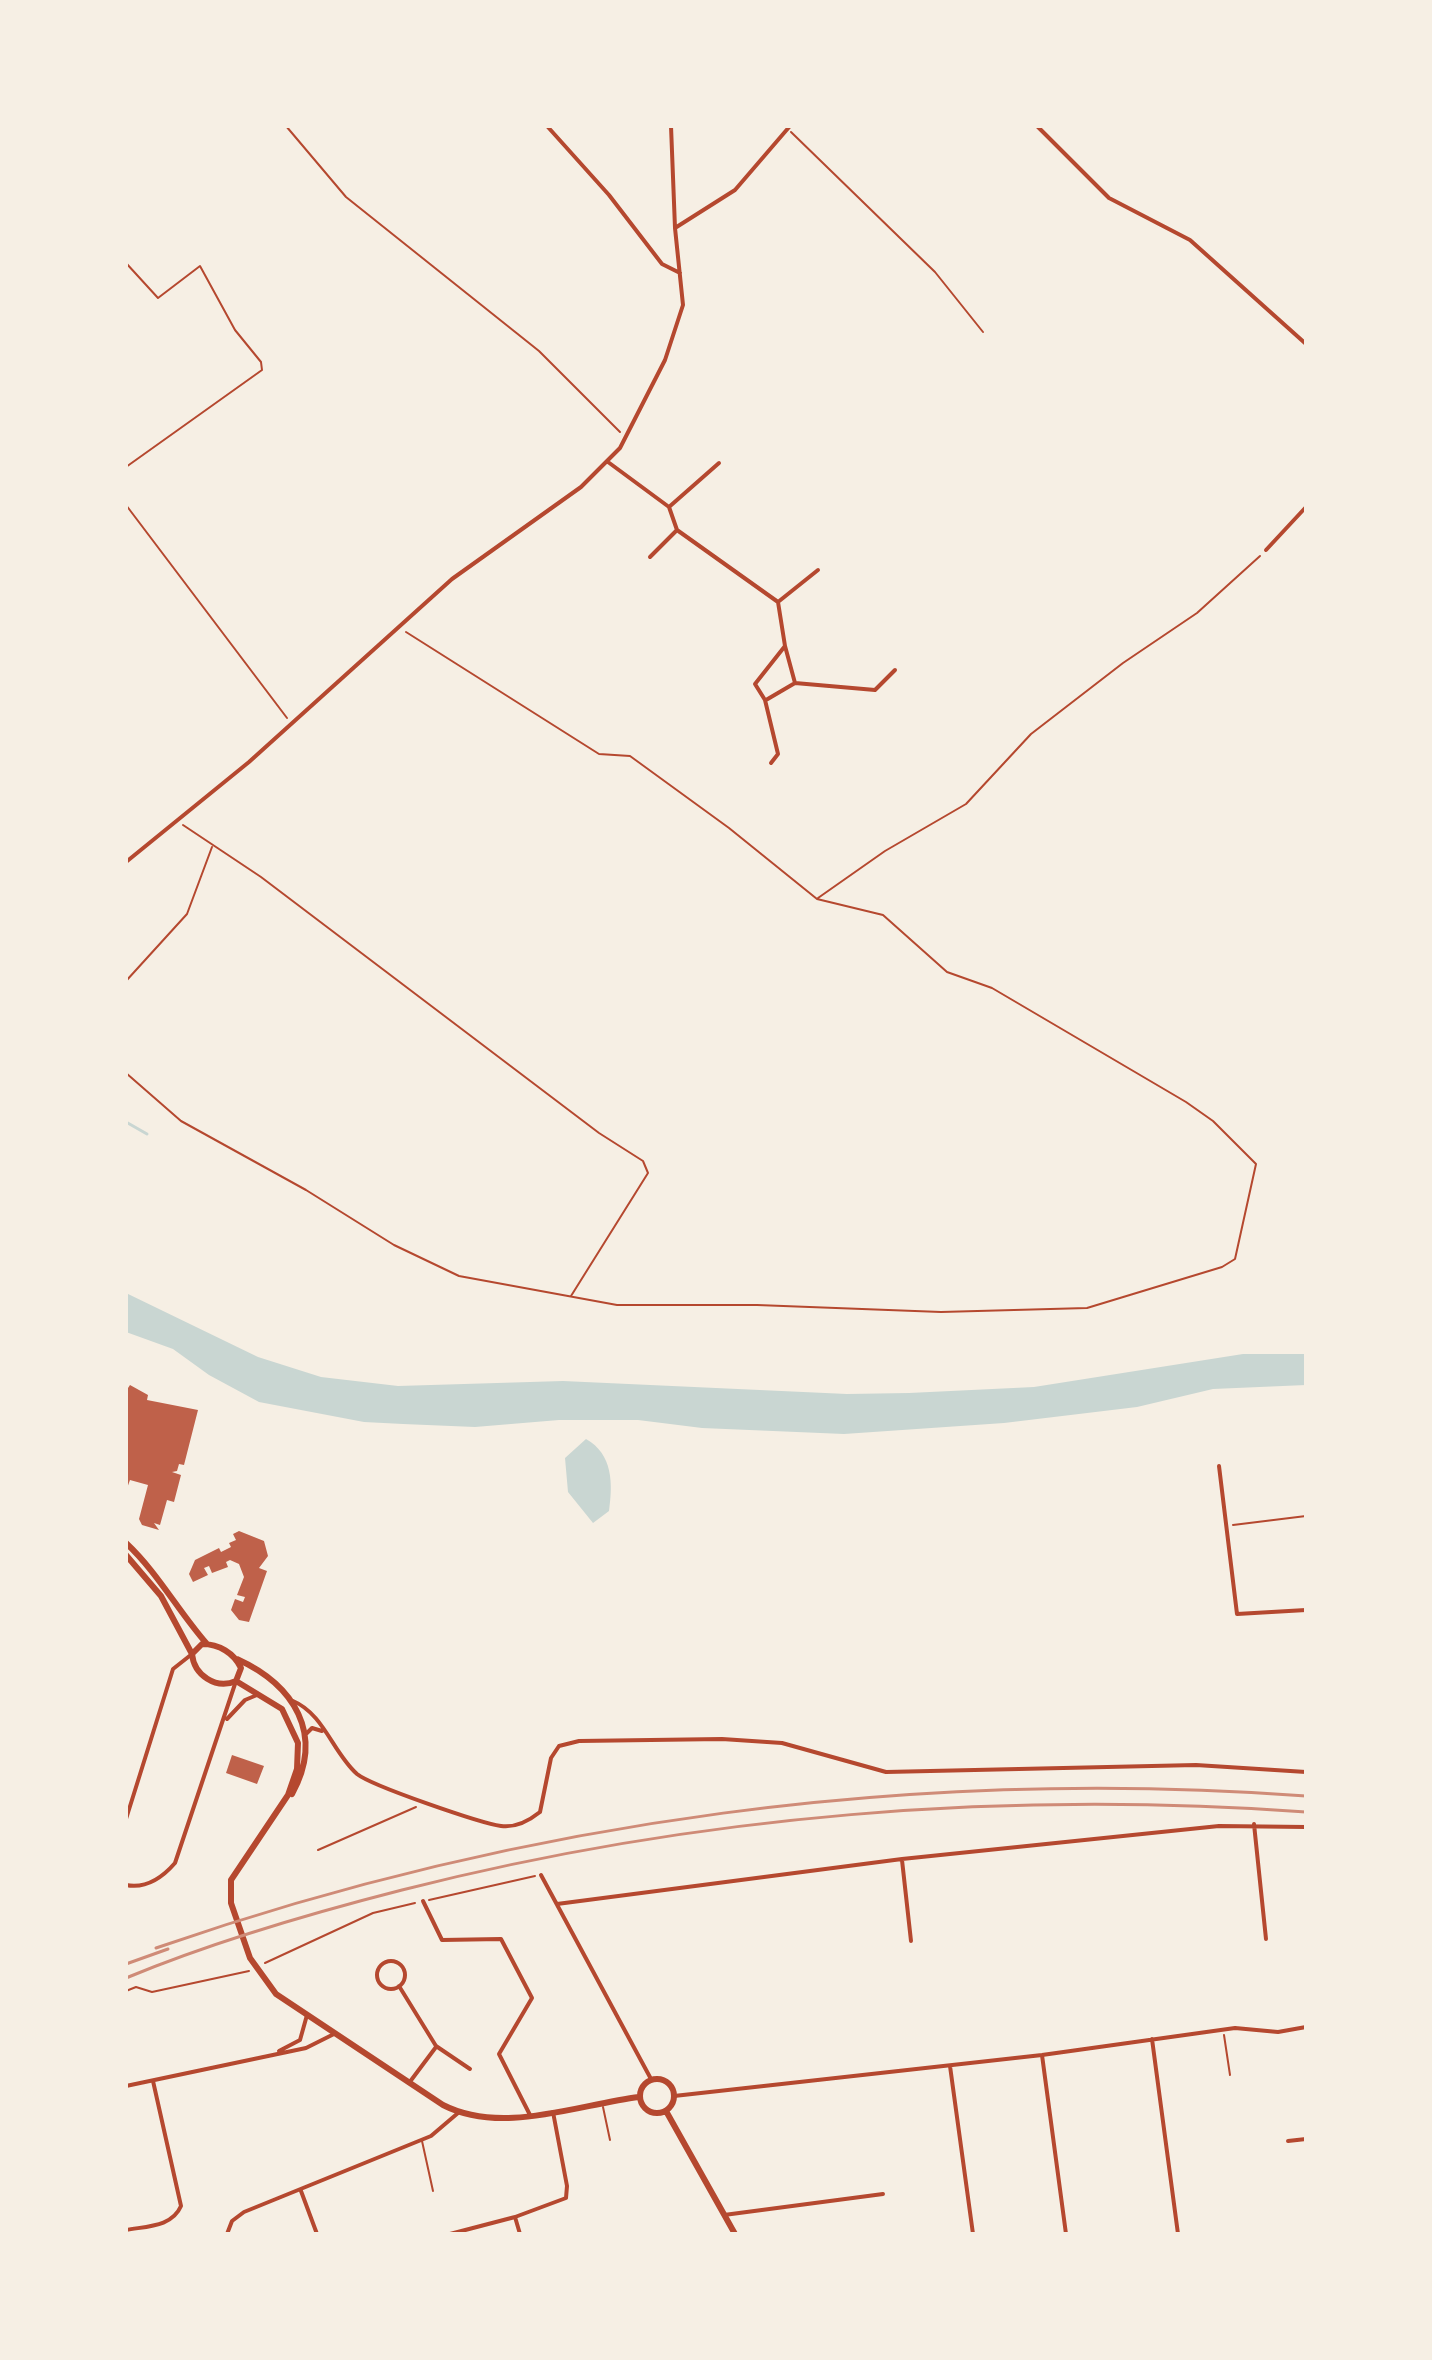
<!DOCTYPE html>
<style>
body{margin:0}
#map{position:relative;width:1432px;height:2360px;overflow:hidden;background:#f6efe4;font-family:"Golos Text",sans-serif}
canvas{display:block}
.frame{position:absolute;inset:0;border:128px solid #f6efe4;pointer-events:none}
</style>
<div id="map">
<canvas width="1432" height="2360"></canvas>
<div class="frame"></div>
</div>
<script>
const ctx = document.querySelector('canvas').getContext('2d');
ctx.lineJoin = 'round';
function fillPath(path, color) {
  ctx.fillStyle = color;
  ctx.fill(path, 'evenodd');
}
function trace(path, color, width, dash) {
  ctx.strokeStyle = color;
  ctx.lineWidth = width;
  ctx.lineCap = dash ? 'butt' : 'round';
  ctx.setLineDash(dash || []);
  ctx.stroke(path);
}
fillPath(new Path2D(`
 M126 1293 258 1357 321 1377 398 1386 563 1381 847 1394 909 1393 1034 1387 1243 1354H1306V1385L1213 1389 1137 1407 1004 1423 844 1434 702 1428 638 1420H559L475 1427 403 1424 364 1422 259 1402 209 1375 173 1349 126 1332Z
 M586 1439C613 1454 613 1484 609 1511L593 1523 568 1492 565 1458Z`), '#c9d6d2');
trace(new Path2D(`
 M126 1122 147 1134`), '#c9d6d2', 3);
fillPath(new Path2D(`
 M130 1385 148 1395 147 1400 198 1410 184 1465 179 1464 177 1471 172 1472 181 1475 174 1502 167 1500 160 1525 154 1523 159 1530 142 1525 139 1519 148 1485 130 1480 126 1491V1391Z
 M239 1531 264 1541 268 1556 259 1568 267 1571 249 1622 239 1620 231 1610 235 1599 243 1602 245 1597 237 1595 244 1577 239 1564 230 1560 226 1562 228 1567 212 1573 209 1566 204 1568 208 1575 193 1582 189 1574 195 1560 219 1548 221 1552 231 1547 229 1543 236 1540 233 1534Z
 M232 1755 264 1766 257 1784 226 1773Z`), '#bf614a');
trace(new Path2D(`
 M286 126 346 197 539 351 620 432
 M791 132 935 272 983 332
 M126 263 158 298 200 266 235 330 261 362 262 370 126 467
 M126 505 287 718
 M183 825 261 877 599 1133 643 1161 648 1173 571 1296
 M818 898 885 851 966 804 1031 734 1123 663 1197 613 1260 556
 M126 981 187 914 212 847
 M126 1073 181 1121 306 1190 394 1245 459 1276 617 1305H757L941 1312 1087 1308 1222 1267 1235 1259 1256 1164 1213 1121 1186 1102 992 988 947 972 883 915 817 899 729 828 630 756 599 754 406 632
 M1233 1525 1306 1516
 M318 1850 416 1807
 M429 1900 535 1876
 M265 1963 373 1913 415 1903
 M126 1991 136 1987 152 1992 249 1971
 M1224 2035 1230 2075`), '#b5482f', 2);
trace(new Path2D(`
 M603 2107 610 2140
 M422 2141 433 2191`), '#b5482f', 2);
trace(new Path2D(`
 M547 126 609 195 662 264 680 273
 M1037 126 1109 198 1190 240 1306 344
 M675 228 735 190 790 126
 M608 462 669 507 677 530 778 602 818 570
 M669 507 719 463
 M1266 550 1306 507
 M650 557 677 530
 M785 646 795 683 875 690 895 670
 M766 700 795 683
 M771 763 778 754 765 700 755 684 785 646 778 602
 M126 862 249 762 452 579 581 487 620 448 665 360 683 305 675 228 671 126
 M1219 1466 1237 1614 1306 1610
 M293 1701C324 1714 333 1753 357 1774 372 1786 480 1823 501 1826 516 1828 530 1820 540 1812L551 1758 559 1746 579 1741 722 1739 782 1743 886 1772 1196 1765 1306 1772
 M227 1719 245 1700 257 1695
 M307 1733 312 1728 322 1731
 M126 1819 173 1669 192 1654
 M1254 1824 1266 1939
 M902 1860 911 1941
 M541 1875 651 2079
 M126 1885C146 1889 162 1878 175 1863L236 1681
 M423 1901 442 1940 501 1939 532 1998 499 2054 530 2115
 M557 1904 902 1859 1219 1826 1306 1827
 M377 1975a14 14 0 1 1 28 0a14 14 0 1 1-28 0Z
 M399 1986 436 2046 470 2069
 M1152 2039 1178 2234
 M279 2051 300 2040 307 2015
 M1042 2055 1066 2234
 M950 2066 973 2234
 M409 2083 436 2047
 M126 2086 306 2048 334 2034
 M674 2096 1042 2055 1235 2028 1278 2032 1306 2027
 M1288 2141 1306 2139
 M301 2191 317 2234
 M724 2215 883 2194
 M515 2217 520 2234
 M126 2230C147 2226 172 2227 181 2206L153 2081
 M227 2234 232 2221 244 2212 431 2136 458 2113
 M450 2234 515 2217 566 2198 567 2186 553 2112`), '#b5482f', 4);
trace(new Path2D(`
 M126 1543C158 1573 178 1611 207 1644
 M126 1555 161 1596 192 1654
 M202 1644C219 1644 234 1653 241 1668L236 1681C216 1690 194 1675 192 1654Z
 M237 1659C294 1685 325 1734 292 1794
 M236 1681 282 1709 298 1743 297 1769 288 1795 231 1880V1903L250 1958 276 1994 443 2105C502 2135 576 2105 639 2097
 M640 2096a17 17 0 1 1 34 0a17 17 0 1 1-34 0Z
 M666 2111 735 2234`), '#b5482f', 6);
trace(new Path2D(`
 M156 1948C525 1820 916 1767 1306 1796
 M126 1964 168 1949
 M126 1978C215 1941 308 1914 402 1890 697 1815 1003 1790 1306 1812`), '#cf8b77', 3);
</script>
